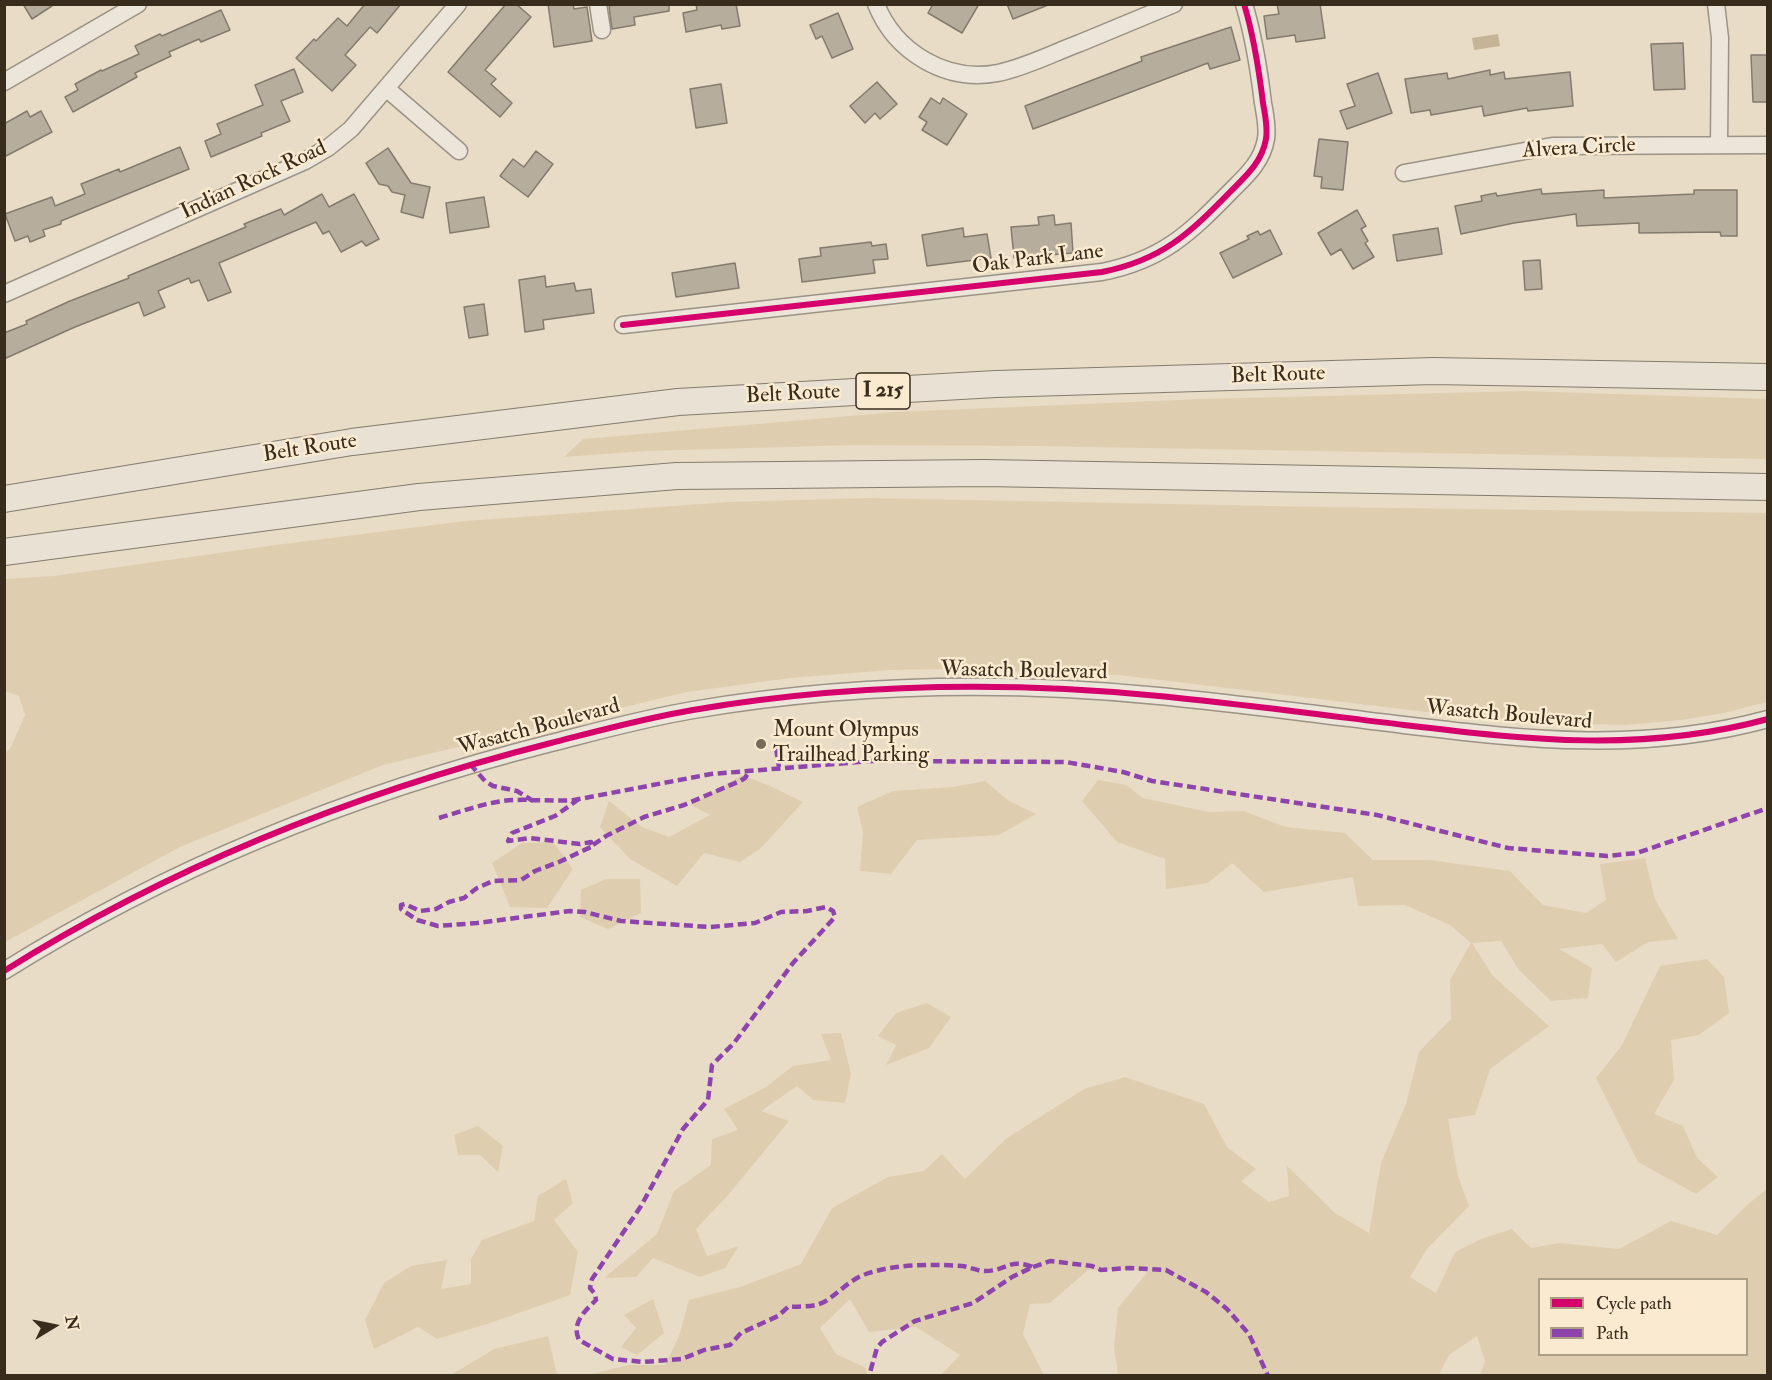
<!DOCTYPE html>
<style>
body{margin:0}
#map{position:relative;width:1772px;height:1380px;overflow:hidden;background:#e9dcc6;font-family:"IM FELL Double Pica",serif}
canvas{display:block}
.frame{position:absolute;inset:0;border:6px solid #382c1c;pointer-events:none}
.legend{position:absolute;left:1538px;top:1278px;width:210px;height:78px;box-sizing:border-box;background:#faebd0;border:2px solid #ac9f88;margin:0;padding:8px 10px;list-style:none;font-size:18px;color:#382c1c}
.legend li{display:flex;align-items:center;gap:12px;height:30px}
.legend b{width:30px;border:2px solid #ac9f88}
.north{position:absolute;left:24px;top:1296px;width:60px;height:60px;-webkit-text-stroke:4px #faebd0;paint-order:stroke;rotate:80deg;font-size:16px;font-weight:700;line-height:24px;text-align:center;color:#382c1c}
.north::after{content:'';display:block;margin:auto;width:21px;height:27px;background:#382c1c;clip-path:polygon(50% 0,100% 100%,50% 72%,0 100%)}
</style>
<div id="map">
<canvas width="1772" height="1380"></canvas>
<div class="frame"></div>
<ul class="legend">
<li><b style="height:8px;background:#d6006c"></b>Cycle path</li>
<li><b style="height:8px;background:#8e44ad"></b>Path</li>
</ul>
<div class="north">N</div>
</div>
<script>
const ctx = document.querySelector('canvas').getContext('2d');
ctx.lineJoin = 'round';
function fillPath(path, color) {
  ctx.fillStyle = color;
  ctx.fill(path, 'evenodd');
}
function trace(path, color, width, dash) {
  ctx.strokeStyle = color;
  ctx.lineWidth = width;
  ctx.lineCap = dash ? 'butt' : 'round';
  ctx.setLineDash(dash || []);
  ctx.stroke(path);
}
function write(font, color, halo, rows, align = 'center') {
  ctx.font = font + ' "IM FELL Double Pica",serif';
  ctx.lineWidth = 5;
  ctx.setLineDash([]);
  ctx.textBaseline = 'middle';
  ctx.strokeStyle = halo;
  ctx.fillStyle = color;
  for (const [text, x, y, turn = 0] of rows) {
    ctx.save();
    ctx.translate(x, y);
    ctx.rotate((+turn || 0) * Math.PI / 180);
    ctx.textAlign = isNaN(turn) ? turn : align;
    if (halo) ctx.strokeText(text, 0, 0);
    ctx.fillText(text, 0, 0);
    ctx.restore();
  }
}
fillPath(new Path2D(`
 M1524 391 1767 399V459L1033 446 854 445 646 451 564 457 583 439 896 412 1202 399Z
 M868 498 1323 507 1767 513V702L1724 713 1681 720 1626 725 1552 723 1435 713 1119 675 945 669 891 670 790 678 687 692 383 765 180 847 5 942V753L10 749 25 715 19 696 5 691V579L54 576 276 545 465 521 729 502Z
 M742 775 768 785 803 802 761 848 740 862 704 853 677 886 630 859 600 827 609 801 642 827 669 837 710 815 691 805Z
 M1098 780 1126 785 1143 798 1209 812 1243 811 1286 827 1345 833 1373 860H1429L1510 871 1543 905 1586 913 1606 900 1600 864 1645 858 1655 899 1678 939 1648 942 1616 962 1602 944 1559 949 1592 968 1588 998 1551 1001 1519 970 1501 941 1472 943 1493 976 1549 1026 1490 1069 1475 1115 1448 1119 1458 1176 1469 1206 1427 1249 1410 1277 1436 1293 1455 1252 1481 1239 1512 1229 1531 1248 1560 1243 1619 1249 1671 1221 1717 1235 1746 1206 1767 1189V1375H1480L1485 1361 1477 1336 1449 1355 1439 1375H1118L1114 1347 1118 1308 1149 1270H1088L1050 1303 1030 1304 1023 1334 1044 1375H941L960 1355 916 1327 869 1332 850 1299 820 1328 836 1354 866 1368 867 1375H588L628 1365H665L679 1336 689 1300 740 1287 801 1264 832 1208 888 1177 924 1171 942 1154 965 1179 1007 1138 1084 1089 1125 1077 1204 1104 1227 1147 1256 1169 1241 1181 1269 1202 1289 1196 1287 1166 1335 1213 1369 1233 1381 1163 1406 1104 1419 1052 1451 1019 1450 980 1471 943 1450 925 1405 905 1358 906 1353 877 1264 892 1232 863 1208 883 1166 889 1165 859 1117 842 1082 801ZM1540 1280H1746V1354H1540Z
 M985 781 1009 801 1036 814 999 835 917 840 891 874 860 871 863 832 857 807 893 791 953 787Z
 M553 842 573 869 547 908 510 907 492 863 522 843Z
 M606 879H640L641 913 608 929 580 917 581 890Z
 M1707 959 1724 977 1729 1013 1699 1035 1671 1040 1674 1080 1654 1114 1683 1126 1697 1158 1718 1177 1696 1194 1638 1162 1596 1078 1622 1045 1660 966Z
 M927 1003 951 1017 929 1048 886 1065 896 1045 878 1036 896 1013Z
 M841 1033 851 1074 845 1103 813 1100 797 1086 761 1111 789 1121 729 1194 696 1229 707 1256 739 1246 725 1268 700 1277 653 1258 636 1277 604 1278 657 1234 674 1191 711 1165 712 1139 738 1130 724 1109 766 1087 793 1066 831 1060 821 1034Z
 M478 1126 503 1146 498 1172 480 1155H458L454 1135Z
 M566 1179 573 1203 554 1220 578 1252 570 1295 490 1323 437 1339 418 1327 374 1349 365 1320 384 1283 411 1266 447 1260 441 1289 471 1284V1259L482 1240 534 1221 538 1196Z
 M653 1299 664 1333 637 1355 621 1347 636 1328 624 1315Z
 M548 1336 557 1375H451L494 1349Z`), '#dfcdaf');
fillPath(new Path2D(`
 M1498 34 1500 46 1474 50 1472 38Z`), '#c6b496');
const building = new Path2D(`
 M23 4H55L32 19Z
 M365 4H401L377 33 370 27 345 55 356 65 332 91 296 58 314 39 316 41 338 18 347 26Z
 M506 4H516L531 17 485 70 496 79 491 84 512 103 500 117 448 72Z
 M548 4H573L574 9 587 7 592 41 554 47Z
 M612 4H669V11L634 17 635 25 612 29 609 7Z
 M696 4H736L740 26 722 29 721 25 686 32 683 13 697 10Z
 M933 4H979L962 33 928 13Z
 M1007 4H1048V5L1013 19Z
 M1277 4H1320L1325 38 1296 42 1295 35 1267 39 1264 16 1279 14Z
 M221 10 230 30 201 42 199 39 169 52 171 56 135 73 137 77 73 112 65 97 78 90 75 84 101 70 102 71 139 54 135 46 160 34 162 36Z
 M838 13 853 49 832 58 822 36 816 39 810 25Z
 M1231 27 1240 60 1210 69 1208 63 1033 129 1025 106 1142 61 1141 57Z
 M1683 43 1685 89 1654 90 1651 44Z
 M1751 55H1767V102H1753Z
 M294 69 303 92 281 101 290 121 261 133 262 136 211 157 205 141 221 134 217 124 263 105 255 85Z
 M1490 70V75L1504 72 1505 79 1570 72 1573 106 1528 111 1527 108 1484 116 1482 106 1431 115 1430 110 1411 113 1405 79 1447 73 1448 79Z
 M1378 73 1392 113 1347 129 1340 111 1355 106 1347 84Z
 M877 82 897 104 880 119 875 113 865 123 850 106Z
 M721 84 727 123 696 128 690 89Z
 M931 98 940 104 943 98 967 114 947 145 922 130 927 122 919 117Z
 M27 111 30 117 41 111 52 132 4 157V124Z
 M1319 139 1348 142 1343 190 1321 188 1322 177 1314 176Z
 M180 147 189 169 61 221V224L43 230 45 236 30 242 28 236 15 241 5 214 52 197 55 206 85 194 81 184 119 169 120 172Z
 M388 148 411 183 430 187 423 218 401 212 405 195 392 192 388 186 379 184 366 163Z
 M536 151 553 164 528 197 500 176 513 159 524 167Z
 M1541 189 1542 194 1604 190V198L1694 194V190H1737V236H1721L1720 232 1639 233V223L1577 226 1576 214 1514 223 1461 234 1455 206 1482 201 1481 196 1496 193 1497 196Z
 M322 194 329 207 354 194 379 239 366 246 362 241 341 252 329 231 323 234 316 222 219 263 231 292 208 301 199 280 191 283 189 278 158 291 165 307 144 316 139 302 75 327 4 359V333L27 324 26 321 70 301 129 278 128 276 246 227 244 224 281 209 284 215Z
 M484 197 489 227 450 233 446 203Z
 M1357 210 1366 226 1361 229 1368 241 1365 243 1374 257 1353 269 1341 249 1331 255 1318 233Z
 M1054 215 1055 225 1071 223 1073 253 1014 258 1011 227 1039 225 1038 217Z
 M963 228 964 237 987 234 991 258 927 266 922 235Z
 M1438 228 1442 254 1397 261 1393 235Z
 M1270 230 1282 254 1233 278 1220 253 1249 239 1247 236 1258 231 1260 235Z
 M871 242 872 246 886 244 888 259 873 260 875 273 802 282 799 259 821 256 820 248Z
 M1540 260 1542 289 1525 290 1523 261Z
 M735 263 739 288 676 297 672 273Z
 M545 276 546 287 574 283 576 291 591 289 594 313 543 320 544 329 525 332 519 280Z
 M484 304 488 335 469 338 464 307Z`);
fillPath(building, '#b6ad9d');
trace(building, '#837b6d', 1.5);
const minor = new Path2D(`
 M598 4 602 30
 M876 4C895 52 946 83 998 73 1026 67 1053 53 1080 43 1111 30 1142 17 1174 4
 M1716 4 1720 38 1719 145
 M4 82 138 4
 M387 89 459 151
 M1404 173 1552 146 1768 145
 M4 294 305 161 329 147 351 129 458 4
 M623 325 1102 272C1162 260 1189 234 1231 191 1246 176 1262 162 1266 139 1268 127 1265 115 1263 103 1259 70 1254 37 1244 4
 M4 971C173 865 358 792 551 743 598 731 645 718 693 710 846 684 1005 681 1159 696 1241 704 1323 715 1404 725 1530 740 1643 753 1768 719`);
const highway = new Path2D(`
 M4 499 352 442 678 402 996 384 1433 371 1768 377
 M4 552 419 497 677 476 984 473 1768 487`);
trace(minor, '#9b9385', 19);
trace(highway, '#837b6d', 28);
trace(minor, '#ece5da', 16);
trace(highway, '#e8e1d4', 26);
trace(new Path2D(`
 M776 748 779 767
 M470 764 485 781 493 786 517 791 533 801
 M579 799 555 816 512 833 508 841 530 838 580 844 591 842 593 846 559 862 535 871 521 880 493 881 477 888 464 898 449 902 436 909 420 911 405 904 401 905V909L417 920 438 926 477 923 570 911 585 912 621 921 710 927 755 923 781 912 807 911 826 907 833 911 835 917 793 963 734 1043 712 1065 708 1100 683 1129 641 1206 592 1279 590 1288 595 1294 596 1300C585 1311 571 1323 579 1340L613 1359 643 1362 682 1359 704 1350 730 1345 741 1333 778 1316 788 1307C799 1306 812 1308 824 1302 839 1293 849 1280 866 1274 894 1264 933 1264 962 1266 970 1267 977 1271 985 1271 1007 1271 1008 1258 1033 1267L1012 1277 973 1303 915 1321 882 1342 877 1348 869 1376
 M439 818C460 812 481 804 503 801 526 798 550 802 574 800L711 774 872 761 1066 762 1123 772 1152 781 1377 815 1508 848 1607 856 1637 853 1768 808
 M593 845 606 836 644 817 684 805 740 781 745 778 750 770
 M1033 1267 1050 1261 1092 1266 1101 1270 1129 1268 1166 1270 1206 1292 1227 1309 1249 1334 1268 1376`), '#8e44ad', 4.5, [9, 4.5]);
trace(new Path2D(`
 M623 325 1102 272C1162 260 1189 234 1231 191 1246 176 1262 162 1266 139 1268 127 1265 115 1263 103 1259 70 1254 37 1244 4
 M4 971C173 865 358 792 551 743 598 731 645 718 693 710 846 684 1005 681 1159 696 1241 704 1323 715 1404 725 1530 740 1643 753 1768 719`), '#d6006c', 6);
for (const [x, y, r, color] of [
 [761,744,6,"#766a58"]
]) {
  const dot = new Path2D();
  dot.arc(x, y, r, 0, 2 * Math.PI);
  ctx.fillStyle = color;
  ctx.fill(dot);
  trace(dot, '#faebd0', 2);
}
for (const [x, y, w] of [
 [883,391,54]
]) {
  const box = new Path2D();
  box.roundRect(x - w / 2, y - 18, w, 36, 4.5);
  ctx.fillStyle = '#faebd0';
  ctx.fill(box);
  trace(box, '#382c1c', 1.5);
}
write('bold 21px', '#382c1c', null, [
 ["I 215",883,391]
]);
write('22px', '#382c1c', '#faebd0', [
 ["Alvera Circle",1579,149,-3],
 ["Indian Rock Road",254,181,-25],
 ["Oak Park Lane",1038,260,-7],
 ["Belt Route",1278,376,-2],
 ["Belt Route",793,395,-3],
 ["Belt Route",310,449,-9],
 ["Wasatch Boulevard",1024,672,1],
 ["Wasatch Boulevard",1509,716,5],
 ["Wasatch Boulevard",539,728,-15]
]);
write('22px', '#382c1c', '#faebd0', [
 ["Mount Olympus",773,731],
 ["Trailhead Parking",773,756]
], 'left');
</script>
